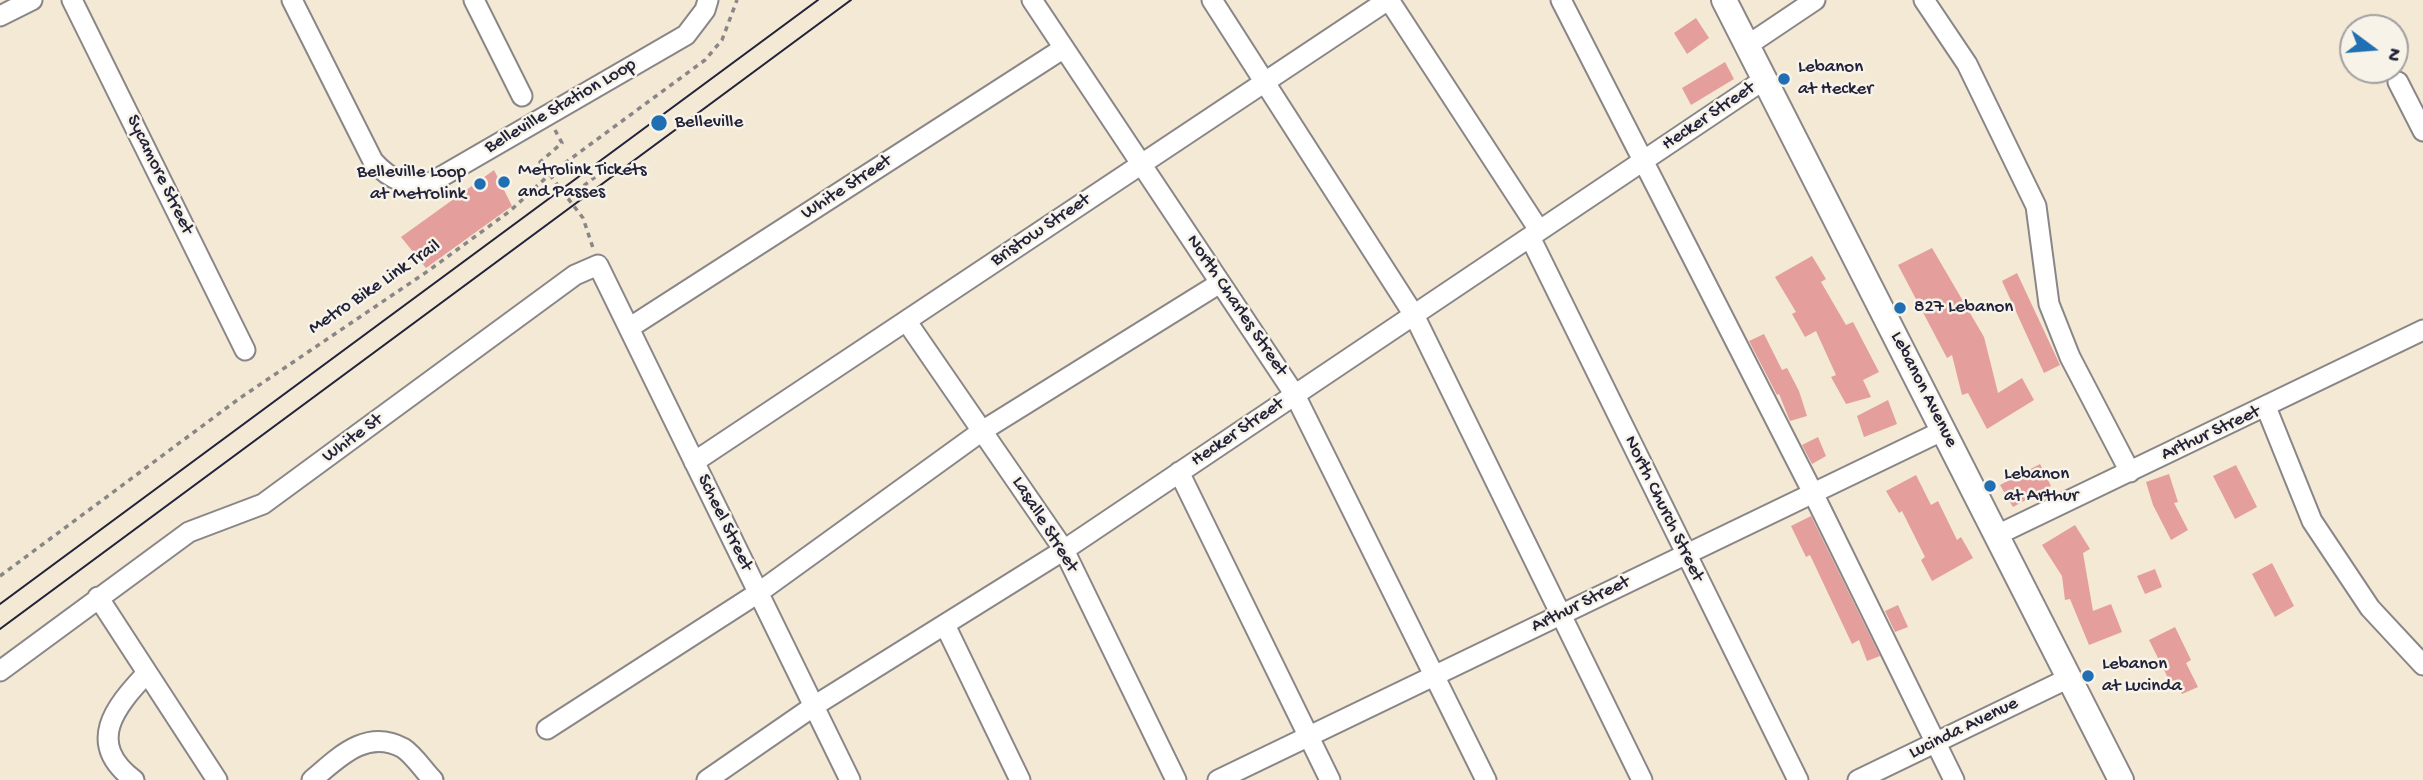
<!DOCTYPE html>
<style>
body{margin:0}
#map{position:relative;width:2423px;height:780px;overflow:hidden;background:#f3e9d4;font-family:"Gochi Hand",sans-serif}
canvas{display:block}
.north{position:absolute;left:2339px;top:14px;width:70px;height:70px;box-sizing:border-box;background:#f7f3e8;border:2px solid #a29fa3;border-radius:50%;rotate:106deg;font-size:19px;font-weight:700;line-height:28px;text-align:center;color:#22223b}
.north::after{content:'';display:block;margin:auto;width:24px;height:32px;background:#1f6fb2;clip-path:polygon(50% 0,100% 100%,50% 72%,0 100%)}
</style>
<div id="map">
<canvas width="2423" height="780"></canvas>
<div class="north">N</div>
</div>
<script>
const ctx = document.querySelector('canvas').getContext('2d');
ctx.lineJoin = 'round';
function fillPath(path, color) {
  ctx.fillStyle = color;
  ctx.fill(path, 'evenodd');
}
function trace(path, color, width, dash) {
  ctx.strokeStyle = color;
  ctx.lineWidth = width;
  ctx.lineCap = dash ? 'butt' : 'round';
  ctx.setLineDash(dash || []);
  ctx.stroke(path);
}
function write(font, color, halo, rows, align = 'center') {
  ctx.font = font + ' "Gochi Hand",sans-serif';
  ctx.lineWidth = 5;
  ctx.setLineDash([]);
  ctx.textBaseline = 'middle';
  ctx.strokeStyle = halo;
  ctx.fillStyle = color;
  for (const [text, x, y, turn = 0] of rows) {
    ctx.save();
    ctx.translate(x, y);
    ctx.rotate((+turn || 0) * Math.PI / 180);
    ctx.textAlign = isNaN(turn) ? turn : align;
    if (halo) ctx.strokeText(text, 0, 0);
    ctx.fillText(text, 0, 0);
    ctx.restore();
  }
}
fillPath(new Path2D(`
 M1696 18 1709 38 1687 54 1674 33Z
 M1725 62 1734 79 1691 105 1682 88Z
 M494 170 512 206 426 268 401 237Z
 M1932 248 1984 337 1998 393 2022 378 2034 400 1987 429 1968 393 1962 395 1952 355 1947 358 1898 265Z
 M1812 256 1826 279 1821 282 1846 325 1853 322 1879 372 1863 380 1871 397 1846 404 1831 377 1836 375 1816 331 1805 337 1792 314 1796 312 1775 277Z
 M2017 273 2060 365 2044 373 2002 281Z
 M1764 334 1782 370 1787 368 1799 391 1807 416 1790 421 1779 394 1777 395 1749 341Z
 M1888 400 1897 424 1864 437 1857 416Z
 M1818 437 1826 456 1812 464 1802 445Z
 M2040 464 2051 486 2013 507 2000 485Z
 M2236 465 2257 507 2235 519 2213 476Z
 M2169 474 2178 502 2174 503 2188 530 2171 540 2153 505 2146 482Z
 M1916 475 1931 505 1938 501 1957 540 1961 537 1973 558 1932 581 1921 560 1925 557 1902 511 1899 513 1886 491Z
 M1811 516 1880 656 1867 661 1859 640 1852 644 1810 555 1806 557 1791 526Z
 M2075 525 2090 549 2083 553 2093 611 2111 604 2122 632 2089 645 2070 599 2065 600 2062 576 2042 545Z
 M2272 563 2294 606 2275 617 2252 574Z
 M2155 569 2162 587 2145 594 2137 576Z
 M1898 605 1908 627 1895 632 1885 611Z
 M2175 627 2191 660 2186 663 2198 687 2182 694 2174 680 2170 682 2149 640Z`), '#e49e9b');
const minor = new Path2D(`
 M72 0 245 350
 M292 0 373 161C390 180 407 187 432 182L686 35 705 10 708 0
 M474 0 522 96
 M1032 0 1295 395 1486 780
 M1212 0 1414 315 1642 780
 M1389 0 1539 230
 M1561 0 1813 493 1954 780
 M1924 0 1967 64 2036 206 2049 304 2070 357 2130 472
 M0 16 32 0
 M1748 45 1815 0
 M2398 82 2423 131
 M1530 237 1798 780
 M907 322 1064 550 1176 780
 M629 328 1064 48
 M2266 407 2312 521 2370 608 2423 665
 M694 462 1388 0
 M1179 472 1330 780
 M1997 535 2423 330
 M98 597 217 780
 M945 625 1020 780
 M0 671 189 532 263 504 575 275 598 265 850 780
 M547 729 758 593 982 431 1220 283
 M134 780C85 743 115 707 146 674
 M312 780C338 758 366 728 403 748 414 755 424 771 433 780
 M707 780 814 706 1064 550 1765 79
 M1218 780 1944 430
 M1858 780 2069 678`);
const major = new Path2D(`
 M1724 0 2121 780`);
trace(minor, '#8a8688', 23);
trace(major, '#8a8688', 28);
trace(new Path2D(`
 M555 130 562 143 540 162 583 218 593 248
 M568 198 595 177
 M0 576 240 398 428 271 510 211 550 174 705 60 722 40 737 0`), '#8a8688', 3.5, [5, 5]);
trace(minor, '#fff', 19);
trace(major, '#fff', 24);
trace(new Path2D(`
 M0 604 818 0
 M0 629 851 0`), '#22223b', 2);
for (const [x, y, r, color] of [
 [1784,79,7,"#1f6fb2"],
 [659,123,9,"#1f6fb2"],
 [504,182,7,"#1f6fb2"],
 [480,184,7,"#1f6fb2"],
 [1900,308,7,"#1f6fb2"],
 [1990,486,7,"#1f6fb2"],
 [2088,676,7,"#1f6fb2"]
]) {
  const dot = new Path2D();
  dot.arc(x, y, r, 0, 2 * Math.PI);
  ctx.fillStyle = color;
  ctx.fill(dot);
  trace(dot, '#f7f3e8', 2.5);
}
write('19px', '#22223b', '#f7f3e8', [
 ["Lebanon",1798,68],
 ["at Hecker",1798,90],
 ["Belleville",675,123],
 ["Metrolink Tickets",518,171],
 ["and Passes",518,193],
 ["Belleville Loop",466,173,"right"],
 ["at Metrolink",466,195,"right"],
 ["827 Lebanon",1914,308],
 ["Lebanon",2004,475],
 ["at Arthur",2004,497],
 ["Lebanon",2102,665],
 ["at Lucinda",2102,687]
], 'left');
write('19px', '#22223b', '#f7f3e8', [
 ["Belleville Station Loop",561,107,-30],
 ["Hecker Street",1709,117,-34],
 ["Sycamore Street",159,175,64],
 ["White Street",847,188,-33],
 ["Bristow Street",1041,231,-34],
 ["Metro Bike Link Trail",375,288,-34],
 ["North Charles Street",1236,306,56],
 ["Lebanon Avenue",1923,390,63],
 ["Hecker Street",1238,433,-34],
 ["Arthur Street",2211,434,-25],
 ["White St",353,439,-36],
 ["North Church Street",1663,509,64],
 ["Scheel Street",724,523,64],
 ["Lasalle Street",1044,525,58],
 ["Arthur Street",1581,605,-26],
 ["Lucinda Avenue",1964,729,-26]
]);
</script>
